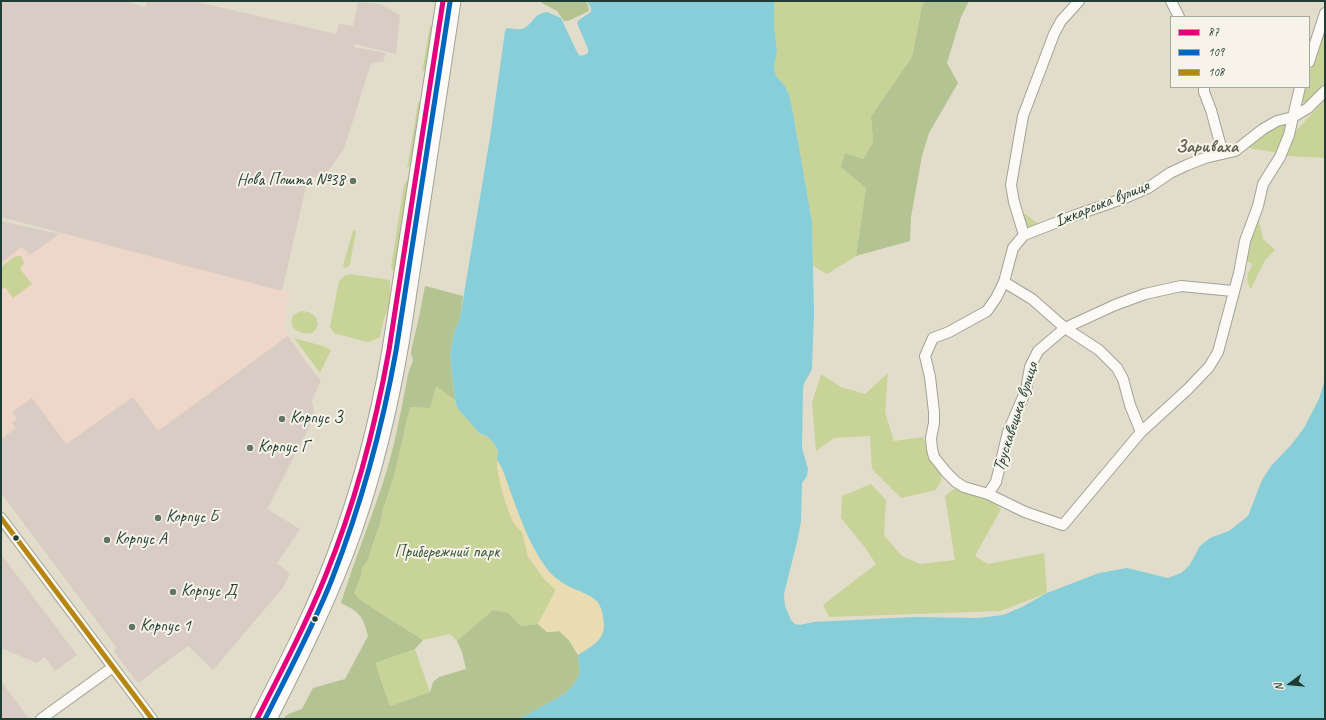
<!DOCTYPE html>
<meta charset="utf-8">
<style>
body{margin:0}
#map{position:relative;width:1326px;height:720px;overflow:hidden;background:#e2ddcb;font-family:Caveat,sans-serif}
canvas{display:block}
.frame{position:absolute;inset:0;border:2px solid #1f3d34;pointer-events:none}
.legend{position:absolute;left:1170px;top:16px;width:140px;height:72px;box-sizing:border-box;background:#f7f3e8;border:1px solid #a1aaa0;margin:0;padding:5px 7px;list-style:none;font-size:12px;color:#1f3d34}
.legend li{display:flex;align-items:center;gap:8px;height:20px}
.legend b{width:20px;border:1px solid #a1aaa0}
.north{position:absolute;left:1270px;top:664px;width:40px;height:40px;-webkit-text-stroke:3px #f7f3e8;paint-order:stroke;rotate:254deg;font-size:11px;font-weight:700;line-height:16px;text-align:center;color:#1f3d34}
.north::after{content:'';display:block;margin:auto;width:14px;height:18px;background:#1f3d34;clip-path:polygon(50% 0,100% 100%,50% 72%,0 100%)}
</style>
<div id="map">
<canvas width="1326" height="720"></canvas>
<div class="frame"></div>
<ul class="legend">
<li><b style="height:5px;background:#e5007d"></b>87</li>
<li><b style="height:5px;background:#0065bd"></b>109</li>
<li><b style="height:5px;background:#b68610"></b>108</li>
</ul>
<div class="north">N</div>
</div>
<script>
const ctx = document.querySelector('canvas').getContext('2d');
ctx.lineJoin = 'round';
function fillPath(path, color) {
  ctx.fillStyle = color;
  ctx.fill(path, 'evenodd');
}
function trace(path, color, width, dash) {
  ctx.strokeStyle = color;
  ctx.lineWidth = width;
  ctx.lineCap = dash ? 'butt' : 'round';
  ctx.setLineDash(dash || []);
  ctx.stroke(path);
}
function write(font, color, halo, rows, align = 'center') {
  ctx.font = font + ' Caveat,sans-serif';
  ctx.lineWidth = 4;
  ctx.setLineDash([]);
  ctx.textBaseline = 'middle';
  ctx.strokeStyle = halo;
  ctx.fillStyle = color;
  for (const [text, x, y, turn = 0] of rows) {
    ctx.save();
    ctx.translate(x, y);
    ctx.rotate((+turn || 0) * Math.PI / 180);
    ctx.textAlign = isNaN(turn) ? turn : align;
    if (halo) ctx.strokeText(text, 0, 0);
    ctx.fillText(text, 0, 0);
    ctx.restore();
  }
}
fillPath(new Path2D(`
 M63 233 282 291H290L284 327 288 336 158 431 133 397 65 444 12 413 17 420 16 428 1 439V263L22 247Z`), '#eed6c8');
fillPath(new Path2D(`
 M1 1H125L145 7 147 1H193L336 34 339 24 353 26 358 2 380 4 400 15 396 54 355 44 354 47 386 53 383 62 371 63 345 146 326 175 308 178 282 291 1 217Z
 M1 221 59 234 30 255 22 247 1 263Z
 M288 336 309 366 321 381 312 400 314 414 309 428 267 509 300 529 277 563 290 574 282 589 213 670 188 646 138 683 114 652 116 647 1 493V439L16 428 12 423 17 419 12 412 32 398 66 444 133 397 158 431Z
 M1 554 77 655 55 671 45 657 37 663 3 649 1 650Z
 M1 681 29 719H1Z`), '#d9ccc4');
fillPath(new Path2D(`
 M774 1H926L922 6 912 57 871 116 873 142 863 159 845 153 842 167 866 188 856 256 827 274 813 266 812 222 792 107 789 95 785 86 777 77 775 72 774 67 777 51 774 26Z
 M430 25 433 28 426 68 422 72Z
 M1323 34 1325 39V89L1312 100 1304 103 1300 100 1303 87H1309V72Z
 M422 99 414 150C411 156 412 164 407 169L418 103Z
 M1325 99V158L1287 156 1289 140 1294 133Z
 M1289 121 1279 153 1249 148C1257 131 1273 127 1289 121Z
 M409 179 394 272 391 267 404 184Z
 M1024 213 1041 226C1029 231 1023 227 1024 213Z
 M1258 217 1263 239 1275 250 1265 260 1251 289C1245 281 1247 273 1252 266L1251 263 1247 261C1244 246 1253 230 1258 217Z
 M353 230 356 231 350 264 348 267 345 268 343 266Z
 M18 256H21L24 263 20 269 32 284 13 298 5 287 1 290V267L14 257Z
 M350 274 390 280V302L384 319 380 337 372 341 367 342 334 333 330 327 339 281 344 276Z
 M301 311 309 312 316 317 318 325C316 328 315 331 312 333 306 335 293 331 292 325 291 322 292 318 293 315Z
 M294 338 326 347 331 350 320 373Z
 M888 373 885 412 894 441 923 437 942 479 936 490 901 498 872 469 870 436 834 438 816 451 812 403 821 374 841 387 865 394Z
 M436 385 455 400 457 407 461 413 469 421 479 433 487 436 495 445 498 450 497 466 500 483 514 523 522 532 529 557 545 580 556 590 538 624 521 626 508 613 493 610 457 641 450 634 423 640 374 609 358 598 354 593 361 576 362 568 367 561 380 524 382 513 394 476 410 407 430 408Z
 M871 484 886 500 884 535 902 556 920 564 955 560 945 496 958 486 990 500 1001 509 975 556 988 564 1044 553 1047 593 1001 611 829 617 823 605 876 564 864 546 841 518 842 496Z
 M415 649 430 692 390 706 375 663Z`), '#c8d398');
fillPath(new Path2D(`
 M541 1H585L588 5 589 11 568 21H564L557 11 542 3Z
 M926 1H969L961 17 947 63 958 83 929 133 922 156 911 217 910 241 856 256 866 188 841 167 845 153 863 159 873 142 871 116 912 57 922 6Z
 M425 286 463 296 460 318 454 333 450 355 455 400 436 386 430 408 410 407 394 476 382 513 380 524 367 561 362 568 361 576 354 593 358 598 374 609 423 640 415 649 375 663 390 706 430 692 433 682 439 677 466 669 462 652 457 641 493 610 508 613 521 626 538 624 547 632 559 631 569 640 578 655 580 673 575 683 565 694 519 719H283L288 714 302 709 313 688 345 679 368 636C363 615 359 612 341 603 355 558 373 515 387 470 396 439 402 406 408 374L413 360 411 353 412 347 419 317Z`), '#b3c391');
fillPath(new Path2D(`
 M497 460 502 468 534 548 545 567 599 602C603 613 609 630 600 640 594 646 585 651 578 655L569 640 559 631 547 632 538 624 556 590 545 580 528 557 522 532C519 530 516 527 514 523 507 512 496 473 497 460Z`), '#e9dbb2');
fillPath(new Path2D(`
 M587 1H774V26L777 51 774 67 775 72 777 77 785 86 789 95 792 107 812 222 814 313 812 368C810 376 803 381 803 389L802 448 808 469 807 476 802 483 801 522 797 542 784 594 785 606 791 620 795 624 800 625 813 622 915 617 978 618 1003 615 1022 607 1047 593 1099 573 1127 568 1168 578 1181 573 1189 566 1200 546 1210 538 1229 531 1248 516 1262 480 1271 466 1291 445 1304 428 1319 399 1325 379V719H519L565 694 575 683 580 673 578 655C593 645 608 639 603 618 603 614 601 608 599 604 595 596 576 590 568 586 559 581 550 574 545 566 525 538 514 500 502 468L497 460 498 451 495 445 487 436 479 433 469 421 461 413 457 407 455 400 450 355 454 333 460 318 491 131 505 31 507 28C512 28 519 31 524 28 534 23 533 14 547 12L561 18 577 52 580 56 584 55 588 53V49L577 23 579 20 591 12V8Z`), '#87ced8');
const minor = new Path2D(`
 M1171 1 1179 17
 M1309 62 1325 13
 M1204 87V92L1211 110 1223 154
 M1024 235 1073 216 1125 198 1148 188 1170 173 1187 165 1205 158 1235 151 1263 129 1277 121 1293 117 1300 87
 M1004 282 1013 248 1024 235 1014 202 1011 185 1023 116 1054 34 1061 21 1079 1
 M1141 432 1130 405 1123 379 1117 368 1099 350 1065 328 1032 299 1004 282 996 298 987 311 949 332 933 338 925 356 930 377 934 412V423L931 438 932 449 934 457 946 472 956 482 964 487 988 494 1025 512 1063 525 1141 432 1188 389 1209 367 1218 352 1239 273 1245 241 1258 206 1263 184 1280 157 1289 135 1293 117 1308 108 1325 91
 M988 494 996 482 1008 432 1026 390 1030 367 1038 351 1065 328 1115 305 1145 294 1181 286 1233 291
 M1 518 152 719
 M41 719 113 667`);
const major = new Path2D(`
 M257 719C284 666 312 613 333 557 359 490 377 420 389 350L443 1
 M270 719C301 658 332 596 355 531 377 468 392 404 403 338L454 1`);
trace(minor, '#a1a297', 12);
trace(major, '#a1a297', 15);
trace(minor, '#fbfaf7', 10);
trace(major, '#fbfaf7', 13);
trace(new Path2D(`
 M257 719C281 672 305 626 325 577 355 504 375 428 389 350L443 1`), '#e5007d', 5);
trace(new Path2D(`
 M265 719C288 673 313 627 332 579 361 505 382 429 396 351L450 2`), '#0065bd', 5);
trace(new Path2D(`
 M1 518 152 719`), '#b68610', 5);
for (const [x, y, r, color] of [
 [353,181,4,"#637569"],
 [282,419,4,"#637569"],
 [250,448,4,"#637569"],
 [158,518,4,"#637569"],
 [16,538,3.5,"#1f3d34"],
 [107,540,4,"#637569"],
 [173,592,4,"#637569"],
 [315,619,3.5,"#1f3d34"],
 [132,627,4,"#637569"]
]) {
  const dot = new Path2D();
  dot.arc(x, y, r, 0, 2 * Math.PI);
  ctx.fillStyle = color;
  ctx.fill(dot);
  trace(dot, '#f7f3e8', 1.5);
}
write('17px', '#1f3d34', '#f7f3e8', [
 ["Нова Пошта №38",345,181,"right"],
 ["Корпус З",290,419],
 ["Корпус Г",258,448],
 ["Корпус Б",166,518],
 ["Корпус А",115,540],
 ["Корпус Д",181,592],
 ["Корпус 1",140,627]
], 'left');
write('17px', '#1f3d34', '#f7f3e8', [
 ["Іжкарська вулиця",1102,204,-22],
 ["Трускавецька вулиця",1016,417,-72]
]);
write('17px', '#3c5940', '#f7f3e8', [
 ["Прибережний парк",447,553]
]);
write('bold 18px', '#616253', '#f7f3e8', [
 ["Зариваха",1207,147]
]);
</script>
